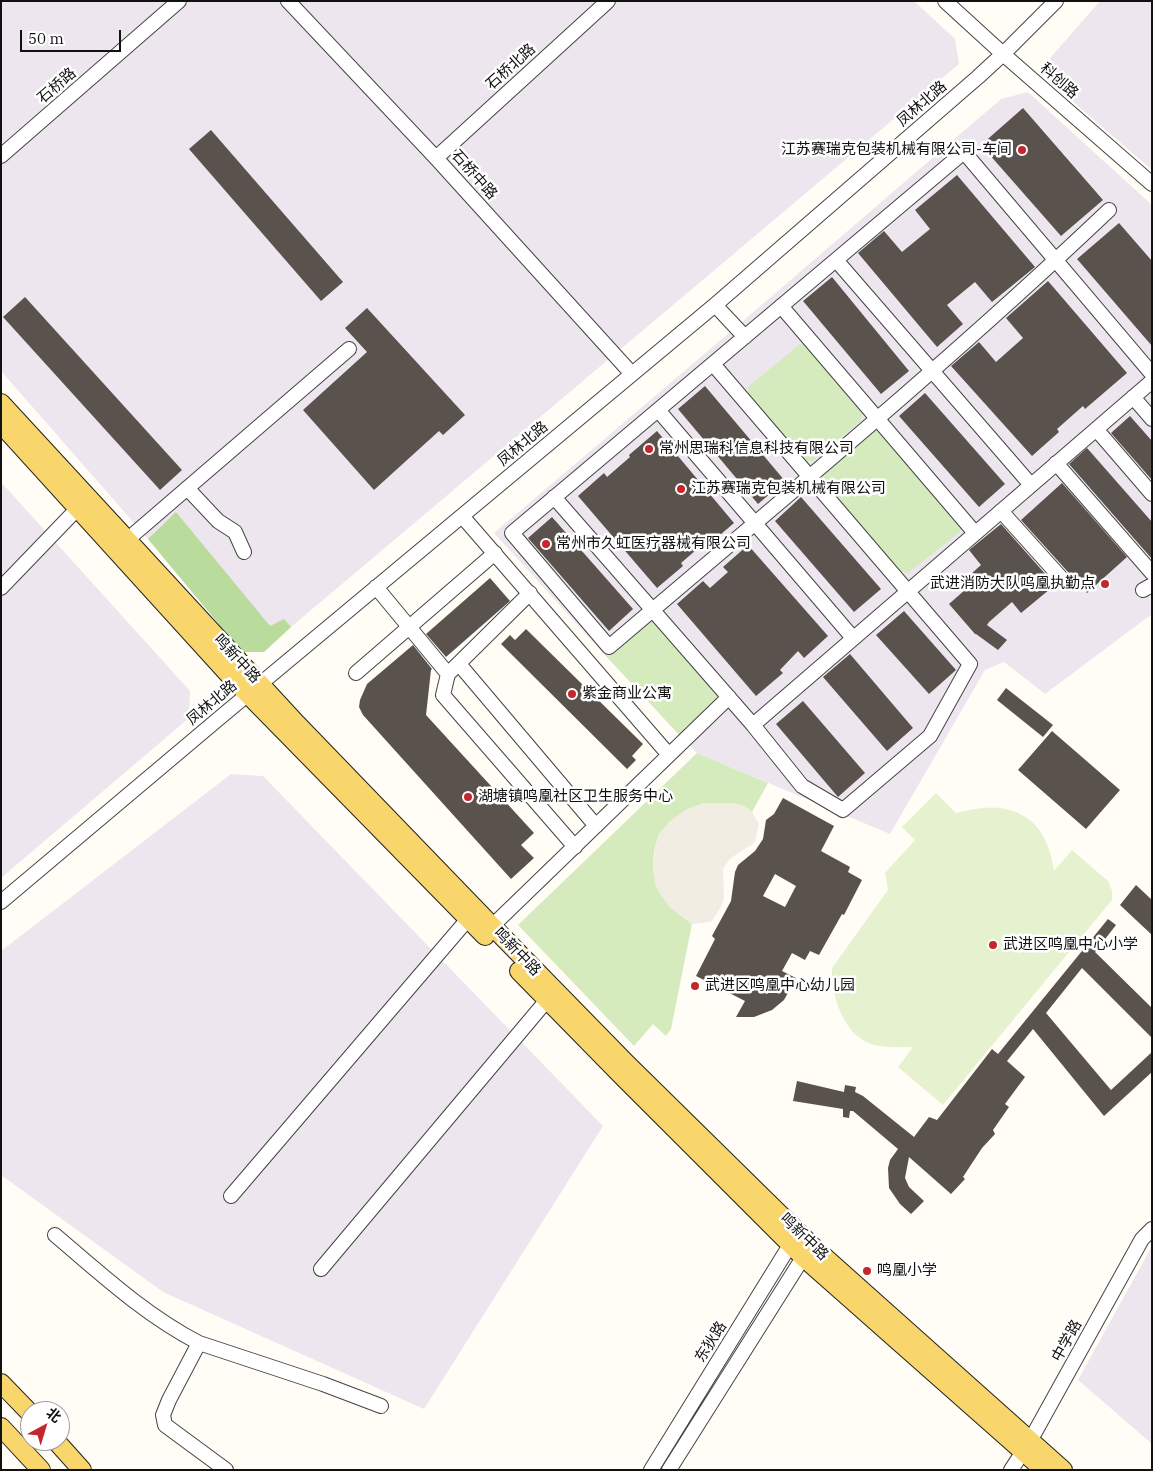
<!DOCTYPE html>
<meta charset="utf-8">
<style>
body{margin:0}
#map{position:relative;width:1153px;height:1471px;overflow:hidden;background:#fffdf5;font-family:"IBM Plex Serif","Noto Sans SC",serif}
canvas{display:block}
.frame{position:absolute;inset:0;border:2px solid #111;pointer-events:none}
.north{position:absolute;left:20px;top:1401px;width:50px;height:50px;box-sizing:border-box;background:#fff;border:1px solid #a0a0a0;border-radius:50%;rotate:39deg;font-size:14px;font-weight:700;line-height:20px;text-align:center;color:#111}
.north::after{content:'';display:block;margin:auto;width:18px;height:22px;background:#c4262e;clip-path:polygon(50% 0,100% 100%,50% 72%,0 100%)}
.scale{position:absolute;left:20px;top:30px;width:101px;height:22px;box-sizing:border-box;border:2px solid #111;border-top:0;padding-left:6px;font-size:15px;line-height:18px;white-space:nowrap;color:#111;-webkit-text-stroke:4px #fff;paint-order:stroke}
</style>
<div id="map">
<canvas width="1153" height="1471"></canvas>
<div class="frame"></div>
<div class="north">北</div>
<div class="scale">50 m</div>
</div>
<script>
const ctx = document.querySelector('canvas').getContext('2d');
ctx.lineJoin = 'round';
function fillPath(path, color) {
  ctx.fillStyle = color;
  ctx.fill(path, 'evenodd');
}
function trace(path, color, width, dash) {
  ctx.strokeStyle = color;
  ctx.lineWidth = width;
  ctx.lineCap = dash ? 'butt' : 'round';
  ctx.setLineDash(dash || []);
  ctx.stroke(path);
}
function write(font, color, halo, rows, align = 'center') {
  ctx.font = font + ' "IBM Plex Serif","Noto Sans SC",serif';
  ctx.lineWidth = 5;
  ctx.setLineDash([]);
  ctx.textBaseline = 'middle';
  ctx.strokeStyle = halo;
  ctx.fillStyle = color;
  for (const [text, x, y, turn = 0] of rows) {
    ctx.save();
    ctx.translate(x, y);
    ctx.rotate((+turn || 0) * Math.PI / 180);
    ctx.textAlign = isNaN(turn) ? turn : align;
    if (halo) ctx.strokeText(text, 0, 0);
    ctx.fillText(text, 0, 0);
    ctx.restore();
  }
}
fillPath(new Path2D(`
 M1 1H914L955 39 959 64 291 627 264 652H242L148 539 1 371Z
 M1100 1H1152V170L1063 93 1050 58Z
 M1028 92 1152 205V614L1045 694 1004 662 985 670 890 834 697 753 605 655 494 533 736 327 1001 99Z
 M1 482 190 691 189 718 1 878Z
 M231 774 263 776 603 1126 424 1409 163 1292 1 1175V951Z
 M1152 1246V1444L1078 1380Z`), '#eee6ef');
fillPath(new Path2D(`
 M800 344 807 346 862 413 861 421 813 461H805L748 394V387Z
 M875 430 882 433 962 525 960 532 908 573 900 571 822 481V476Z
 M652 613 725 696 682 738 605 655Z
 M697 753 768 783 752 812 744 806 733 803H704L659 834 654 851 653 869 670 907 692 924 671 1029 666 1036 653 1024 634 1046 518 925Z`), '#d5ebbd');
fillPath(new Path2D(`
 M176 512 270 626 284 619 291 627 264 652H242L148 539Z`), '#b9dc9c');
fillPath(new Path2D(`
 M936 793 956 813C970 810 986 806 1000 808 1035 813 1049 837 1054 871L1072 850 1108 881 1112 891V900L943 1105 898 1067 913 1047C900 1047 887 1048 874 1045 844 1037 831 996 832 968L888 890 885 873 915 840 902 827Z`), '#e6f2cf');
fillPath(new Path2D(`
 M704 803H733L744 806 752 812 759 824 755 841 752 845 741 851 730 859 723 869 724 897 721 907 711 922 692 924 670 907 660 894 655 884 653 869 655 847 659 834 670 821 687 809Z`), '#f1ede2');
fillPath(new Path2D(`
 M1023 108 1103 200 1061 236 981 145Z
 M211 130 343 282 321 301 189 149Z
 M957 175 1035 267 992 302 975 282 947 305 963 324 937 347 858 253 884 231 902 252 930 229 915 210Z
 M1119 223 1152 261V346L1077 259Z
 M832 277 909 371 881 394 803 301Z
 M1048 281 1127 373 1085 409 1083 406 1057 429 1059 432 1032 456 951 366 979 342 996 362 1023 338 1006 318Z
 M25 297 182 470 160 490 3 317Z
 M367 308 465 415 443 435 439 431 374 490 303 410 367 352 345 328Z
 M705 386 785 481 758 504 678 409Z
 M925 393 1005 484 979 507 899 416Z
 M1130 416 1152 441V480L1111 433Z
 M657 431 734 523 706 547 703 544 681 563 683 566 657 588 578 496 604 473 607 477 630 457 629 455Z
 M1087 448 1152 522V559L1069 464Z
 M1062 483 1127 557 1087 593 1021 520Z
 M801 497 881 589 854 612 775 521Z
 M552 517 633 609 609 631 528 538Z
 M1001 524 1055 585 1021 613 1012 602 989 622 987 625 1007 640 998 650 976 634H975L949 604 966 589 961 583 981 565 969 550Z
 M748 545 828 636 804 658 798 651 780 670 783 673 756 696 677 604 703 581 710 588 728 572 723 567Z
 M490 578 510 601 446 657 426 634Z
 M904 611 956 670 929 694 876 635Z
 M526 629 643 744 632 756 636 760 627 769 501 644 510 635 515 640Z
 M413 645 432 669 431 670 426 715 534 833 521 845 534 858 511 879 363 715 359 707 360 700 367 684Z
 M850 654 913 728 887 751 823 677Z
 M1006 688 1053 725 1043 737 997 700Z
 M803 701 865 773 838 797 776 724Z
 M1052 731 1120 790 1086 829 1018 770Z
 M783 798 834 826 821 851 850 867 848 872 862 880 844 915 842 914 819 955 810 951 805 960 792 953 782 971 796 978 784 1000 772 1010 754 1017H736L745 1001 696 976 715 939 712 936 731 901 735 872 738 865 755 851 763 839 766 820 774 814ZM775 874 796 886 785 907 763 896Z
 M1136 885 1152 900V935L1120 905Z
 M1108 919 1116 925 1095 952 1152 1008V1038L1082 968 1046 1013 1111 1090 1152 1052V1072L1104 1116 1033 1029 1007 1061 1025 1077 1005 1104 1009 1107 993 1130 995 1134 982 1148 963 1177 965 1179 951 1194 909 1157 905 1178 909 1187 924 1201 911 1214 900 1204 889 1188 888 1168 890 1160 898 1149 853 1111H850L849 1118 843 1117V1109L793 1101 797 1081 844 1092 845 1085 856 1087 855 1092 863 1096 914 1137 929 1117 937 1120 992 1049 998 1054Z`), '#5a524d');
const minor = new Path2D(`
 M288 1 436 158 632 374
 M945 1 1003 54 1152 184
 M1 156 179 1
 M436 158 608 1
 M1109 210C949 362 777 504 609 647L512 533 964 152 1152 374
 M836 260 1031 485
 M715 305 745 337
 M781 306 975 533
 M1133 397 1152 419
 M658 410 853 638
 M1096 429 1152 494
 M1056 463 1152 573
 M187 488 218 521 235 532 244 552
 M554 497 753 725 802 786 843 810 930 736 970 664 713 364
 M1001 511 1063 580
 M462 516 669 755
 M120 546 349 349
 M376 587 448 674
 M1 588 78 508
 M1143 590 1152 585
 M530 593 448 674 443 695 575 847
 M459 664 596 826
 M356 673 495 553
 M753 725 1152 381
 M1 902 223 715 715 305 978 77 1003 54 1056 1
 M485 933 729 697
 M231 1196 468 919
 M55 1235C101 1274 145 1315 199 1343L323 1384 381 1406
 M321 1269 547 1000
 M199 1343 169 1400 163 1415 165 1425 226 1470
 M651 1470 795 1237
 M669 1470 809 1248
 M1011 1470 1030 1441 1142 1239 1152 1229`);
const major = new Path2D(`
 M1 403 297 724 492 926 626 1063 811 1245 1063 1470
 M1 424 231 677 485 936
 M519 971 622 1076 803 1257 1044 1470
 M1 1383 30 1413
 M1 1427 41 1470
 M56 1441 82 1470`);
trace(minor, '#444', 16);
trace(major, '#222', 20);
trace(minor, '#fff', 14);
trace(major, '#f9d66b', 18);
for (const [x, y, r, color] of [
 [1022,150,5,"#c4262e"],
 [649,449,5,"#c4262e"],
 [681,489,5,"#c4262e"],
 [546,544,5,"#c4262e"],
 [1105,584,5,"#c4262e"],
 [572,694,5,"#c4262e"],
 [468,797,5,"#c4262e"],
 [993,945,5,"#c4262e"],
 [695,986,5,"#c4262e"],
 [867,1271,5,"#c4262e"]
]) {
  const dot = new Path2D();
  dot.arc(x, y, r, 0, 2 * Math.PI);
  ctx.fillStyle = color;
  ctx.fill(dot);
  trace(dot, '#fff', 2);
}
write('15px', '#111', '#fff', [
 ["石桥北路",511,67,-42],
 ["科创路",1059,81,41],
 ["石桥路",57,86,-41],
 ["凤林北路",922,104,-41],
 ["石桥中路",474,175,48],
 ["凤林北路",523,444,-40],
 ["鸣新中路",237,659,47],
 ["凤林北路",212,703,-40],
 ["鸣新中路",517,952,46],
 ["鸣新中路",804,1237,44],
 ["中学路",1067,1341,-61],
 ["东狄路",711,1342,-58]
]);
write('15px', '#111', '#fff', [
 ["江苏赛瑞克包装机械有限公司-车间",1012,150,"right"],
 ["常州思瑞科信息科技有限公司",659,449],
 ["江苏赛瑞克包装机械有限公司",691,489],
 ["常州市久虹医疗器械有限公司",556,544],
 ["武进消防大队呜凰执勤点",1095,584,"right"],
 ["紫金商业公寓",582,694],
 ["湖塘镇鸣凰社区卫生服务中心",478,797],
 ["武进区鸣凰中心小学",1003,945],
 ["武进区鸣凰中心幼儿园",705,986],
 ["鸣凰小学",877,1271]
], 'left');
</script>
